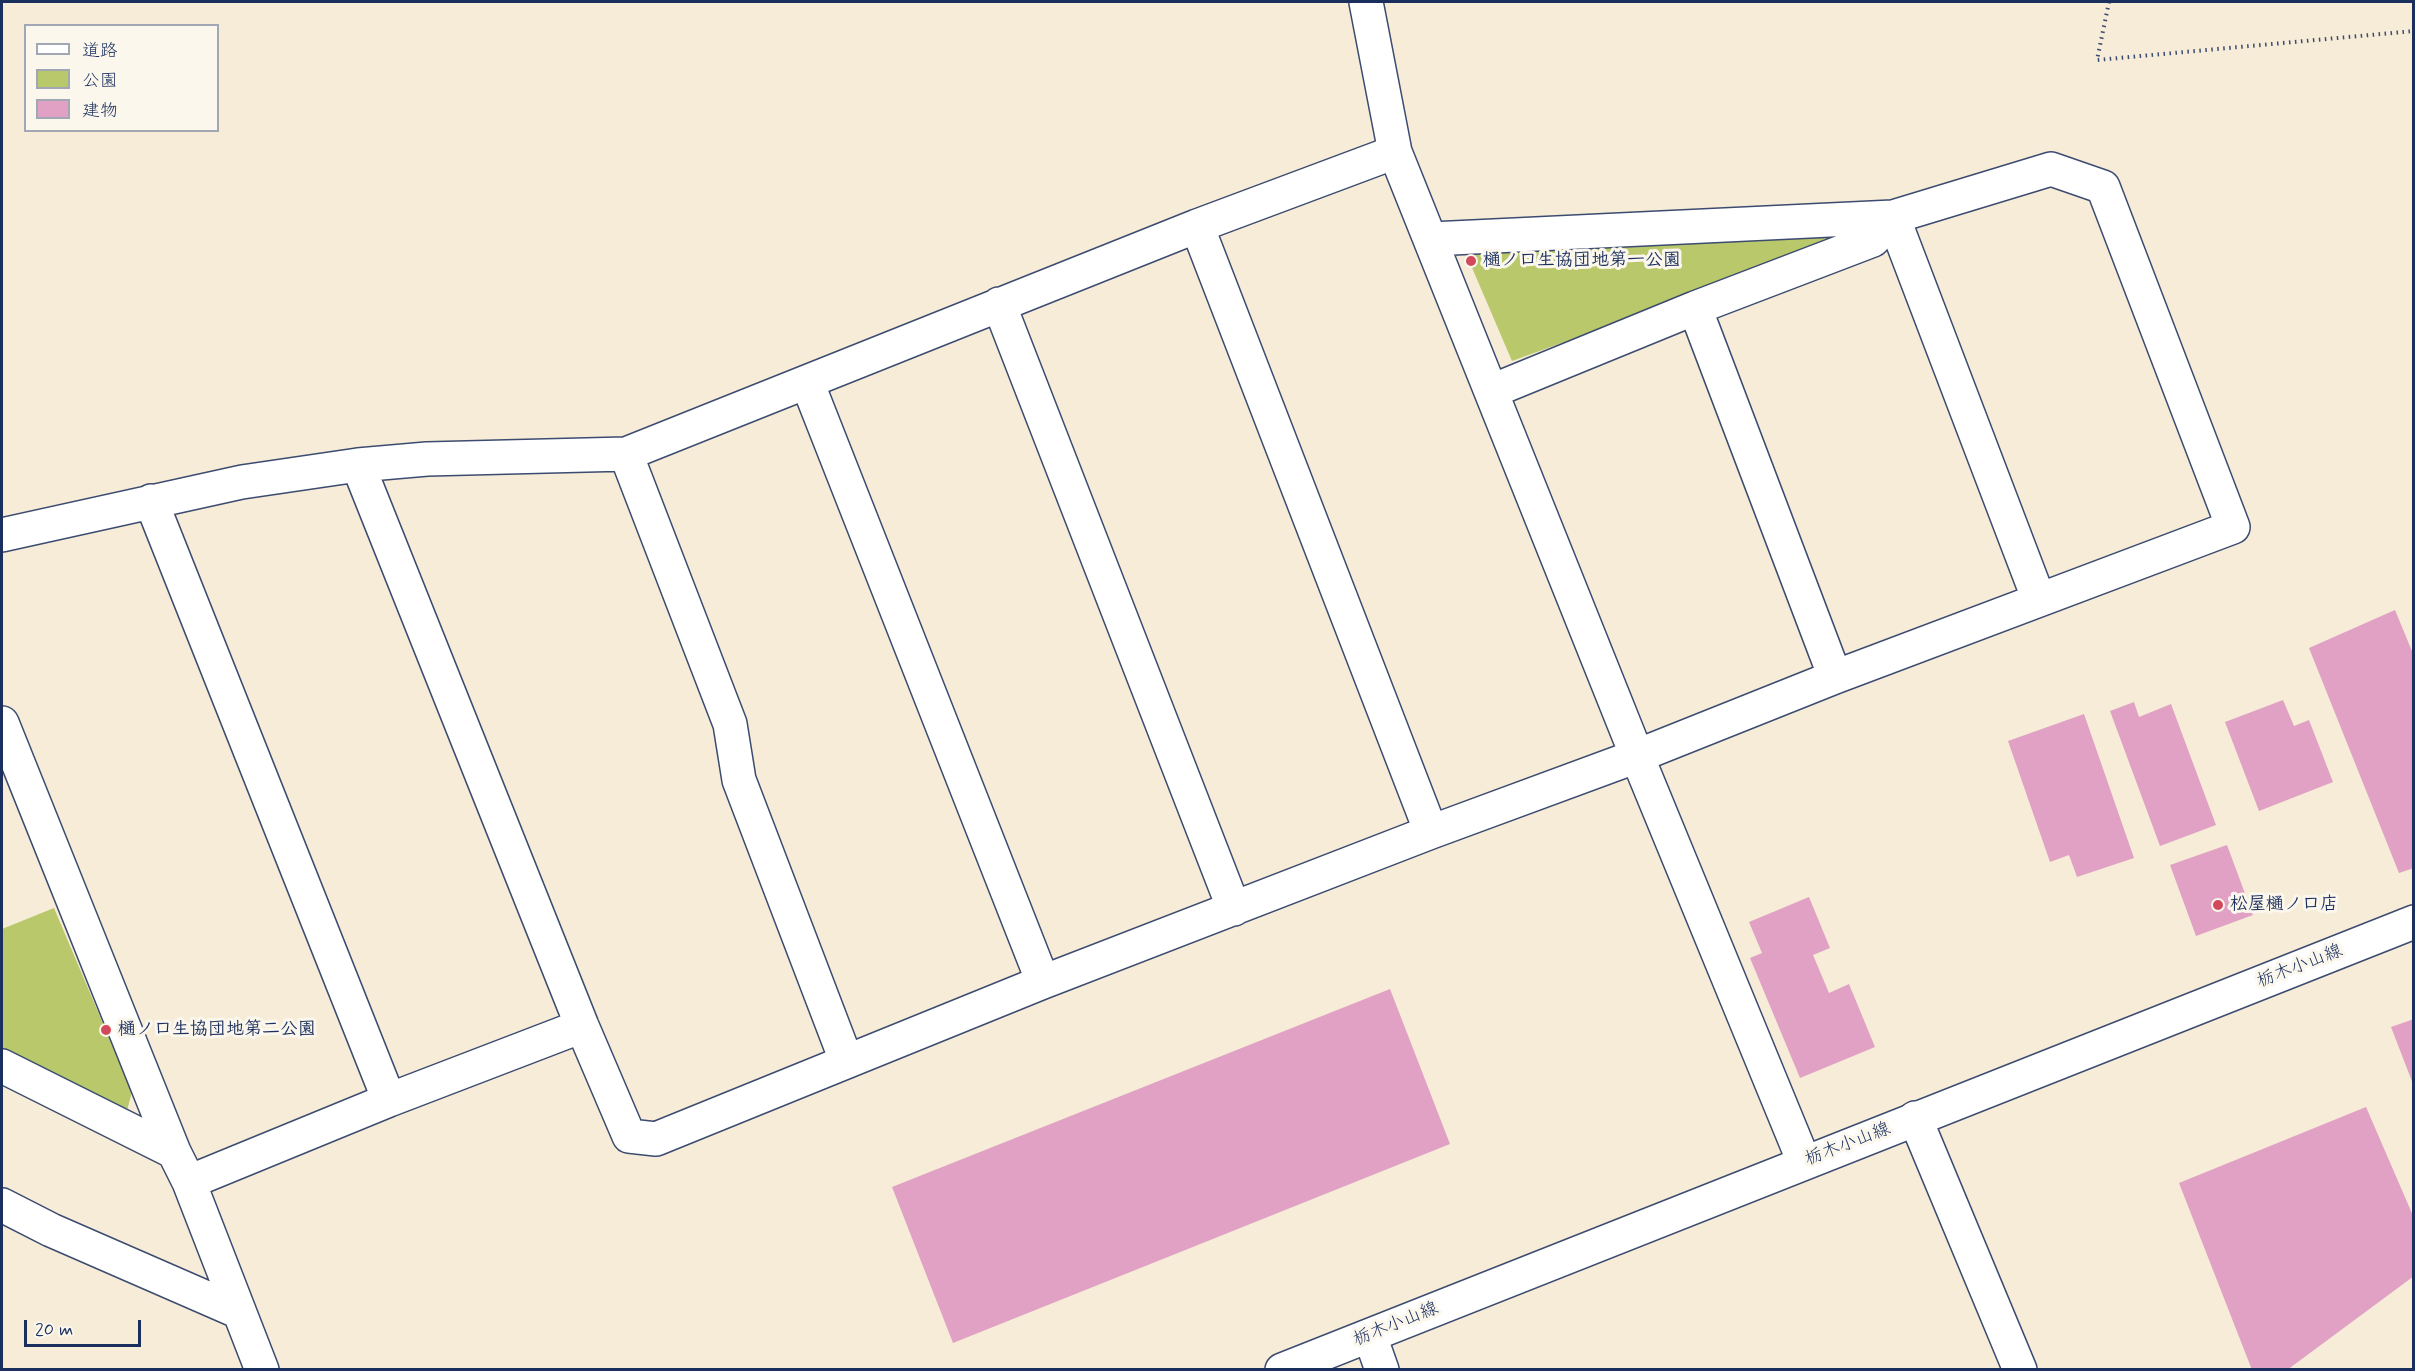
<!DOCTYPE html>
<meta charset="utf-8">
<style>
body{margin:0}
#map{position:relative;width:2415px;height:1371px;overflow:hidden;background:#f6ecd7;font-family:Mynerve,"Klee One",sans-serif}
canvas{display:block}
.frame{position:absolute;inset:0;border:3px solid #1b2f5e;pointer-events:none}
.legend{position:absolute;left:24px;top:24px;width:195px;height:108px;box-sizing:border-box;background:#fbf7ec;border:2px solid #a1a7b3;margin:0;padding:8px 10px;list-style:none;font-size:18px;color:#1b2f5e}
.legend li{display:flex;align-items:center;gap:12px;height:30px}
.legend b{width:30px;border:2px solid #a1a7b3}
.scale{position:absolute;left:24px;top:1320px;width:117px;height:27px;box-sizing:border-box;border:3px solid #1b2f5e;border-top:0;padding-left:8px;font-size:18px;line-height:21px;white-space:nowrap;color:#1b2f5e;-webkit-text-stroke:4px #fbf7ec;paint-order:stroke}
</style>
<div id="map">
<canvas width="2415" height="1371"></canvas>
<div class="frame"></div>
<ul class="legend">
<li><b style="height:8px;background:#fff"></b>道路</li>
<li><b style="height:16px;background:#b9c86b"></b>公園</li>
<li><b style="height:16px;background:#e0a1c5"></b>建物</li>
</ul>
<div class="scale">20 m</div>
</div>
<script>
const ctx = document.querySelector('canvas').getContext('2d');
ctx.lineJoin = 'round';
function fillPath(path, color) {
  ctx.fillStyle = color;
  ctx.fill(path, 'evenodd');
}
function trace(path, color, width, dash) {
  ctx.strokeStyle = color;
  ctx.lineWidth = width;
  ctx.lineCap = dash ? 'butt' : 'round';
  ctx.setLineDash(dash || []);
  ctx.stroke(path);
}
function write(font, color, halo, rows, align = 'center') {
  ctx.font = font + ' Mynerve,"Klee One",sans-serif';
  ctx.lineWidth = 6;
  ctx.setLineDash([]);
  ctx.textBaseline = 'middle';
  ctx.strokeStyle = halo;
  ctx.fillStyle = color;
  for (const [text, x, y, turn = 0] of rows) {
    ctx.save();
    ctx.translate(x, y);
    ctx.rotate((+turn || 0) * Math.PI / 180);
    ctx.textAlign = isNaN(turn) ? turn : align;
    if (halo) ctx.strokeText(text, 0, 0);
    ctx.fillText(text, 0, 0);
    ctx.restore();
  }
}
fillPath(new Path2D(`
 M1869 231 1512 361 1464 249Z
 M54 908 132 1092 126 1114 2 1047V929Z`), '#b9c86b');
fillPath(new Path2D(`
 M2395 610 2414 656V868L2399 873 2309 648Z
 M2283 700 2294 726 2309 720 2333 782 2259 811 2225 722Z
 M2134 702 2139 717 2171 704 2216 825 2160 846 2110 711Z
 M2084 714 2134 858 2077 877 2069 855 2050 862 2008 741Z
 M2227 845 2253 915 2196 936 2170 865Z
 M1809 897 1830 948 1813 955 1829 993 1849 984 1875 1047 1800 1078 1750 958 1762 953 1749 922Z
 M1390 989 1450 1144 953 1343 892 1187Z
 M2414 1019V1084H2413L2391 1027Z
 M2366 1107 2414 1218V1276L2287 1370H2252L2179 1183Z`), '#e0a1c5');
const minor = new Path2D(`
 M1366 2 1395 152 1637 756 1804 1162
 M1197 226 1431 832
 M999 304 1234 909
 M1695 308 1835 677
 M807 382 1043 982
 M1492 391 1695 308 1873 240 1893 217 2039 600
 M626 454 730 724 739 780 846 1060
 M358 465 582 1026 629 1136 656 1139 1043 982 1431 832 1637 756 1835 677 2233 527 2103 187 2051 169 1893 217 1431 239
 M151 501 389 1100
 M2 535 242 482 358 465 427 459 626 454 1197 226 1395 152
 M2 723 174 1152 189 1182 262 1370
 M2 1066 174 1152
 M1915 1118 2020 1370
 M189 1182 389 1100 582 1026
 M2 1205 51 1230 239 1312
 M1370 1336 1382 1370`);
const major = new Path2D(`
 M1282 1370 2414 922`);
trace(minor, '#3c4b70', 36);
trace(major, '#3c4b70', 36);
trace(new Path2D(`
 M2109 2 2097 60 2414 31`), '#3c4b70', 4, [1.5, 4.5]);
trace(minor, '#fff', 33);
trace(major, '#fff', 33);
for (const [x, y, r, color] of [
 [1471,261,6,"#d1495b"],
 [2218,905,6,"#d1495b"],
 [106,1030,6,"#d1495b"]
]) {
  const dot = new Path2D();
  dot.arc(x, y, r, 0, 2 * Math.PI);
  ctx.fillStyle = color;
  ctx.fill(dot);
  trace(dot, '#fbf7ec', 2);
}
write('bold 18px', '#1b2f5e', '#fbf7ec', [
 ["樋ノ口生協団地第一公園",1483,261],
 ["松屋樋ノ口店",2230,905],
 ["樋ノ口生協団地第二公園",118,1030]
], 'left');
write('18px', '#1b2f5e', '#fbf7ec', [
 ["栃木小山線",2300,967,-21],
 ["栃木小山線",1848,1145,-21],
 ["栃木小山線",1396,1325,-22]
]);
</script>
